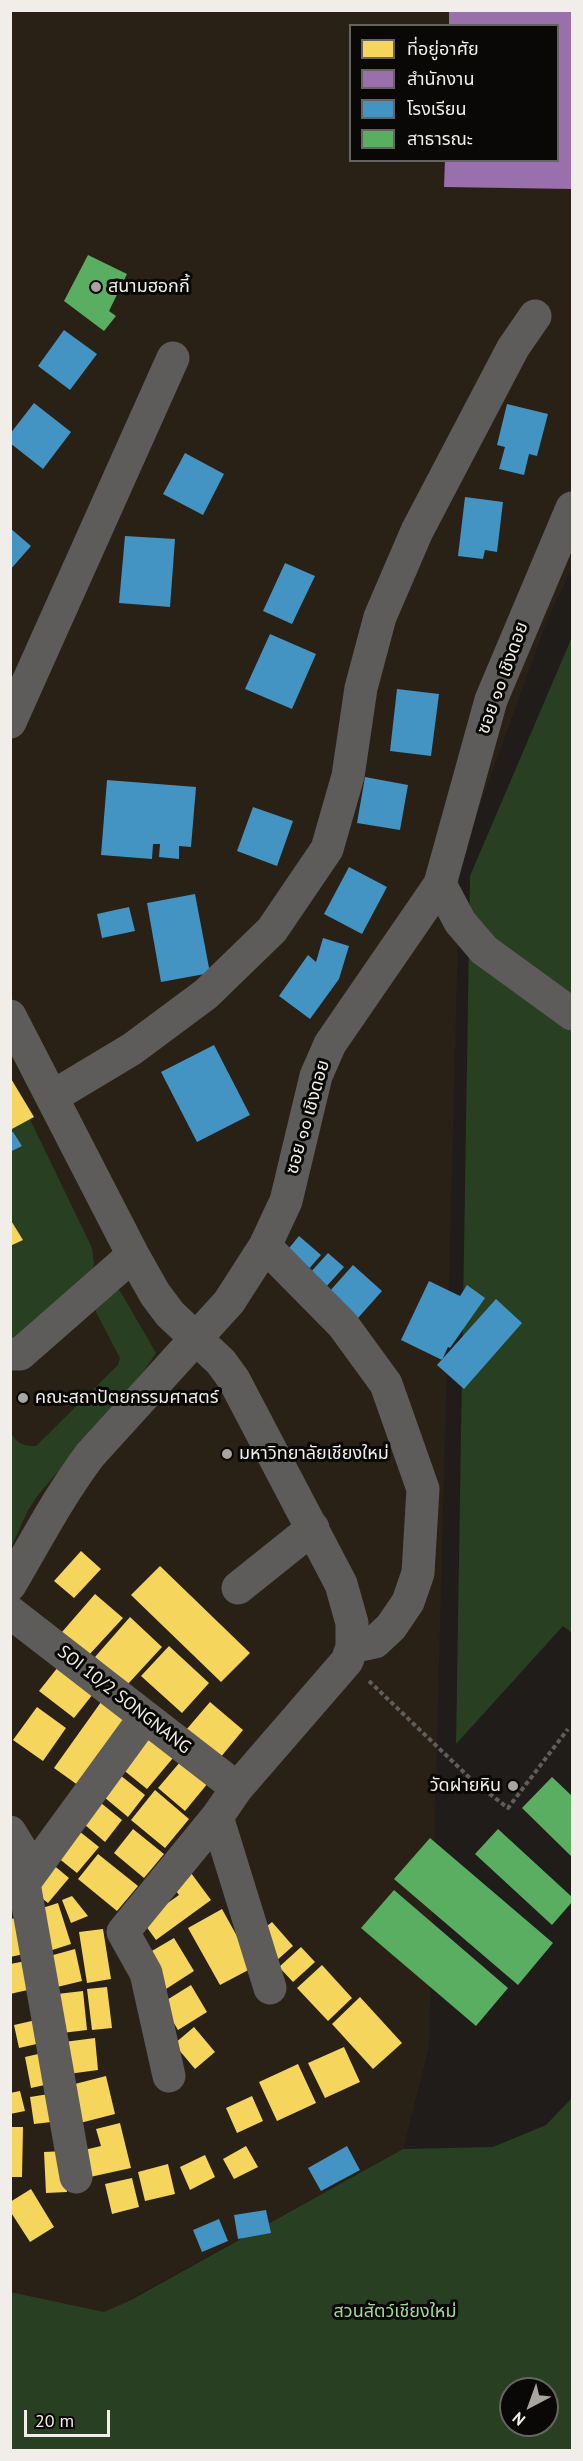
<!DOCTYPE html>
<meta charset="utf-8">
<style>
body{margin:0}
#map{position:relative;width:583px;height:2461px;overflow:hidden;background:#1f1c19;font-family:"PT Sans","Noto Sans Thai",sans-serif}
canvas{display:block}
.frame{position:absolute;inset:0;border:12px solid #f1eee9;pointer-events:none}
.legend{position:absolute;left:349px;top:24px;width:210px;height:138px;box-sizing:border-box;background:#090806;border:2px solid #666461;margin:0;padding:8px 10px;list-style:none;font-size:18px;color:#f1eee9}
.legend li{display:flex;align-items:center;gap:12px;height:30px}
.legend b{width:30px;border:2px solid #666461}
.north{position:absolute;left:499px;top:2377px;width:60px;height:60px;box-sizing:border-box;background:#090806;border:2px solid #666461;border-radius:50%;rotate:221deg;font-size:16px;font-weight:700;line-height:24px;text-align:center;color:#f1eee9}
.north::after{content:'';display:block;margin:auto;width:21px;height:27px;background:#a8a4a0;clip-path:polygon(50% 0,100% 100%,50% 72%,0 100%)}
.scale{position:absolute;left:24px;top:2410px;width:86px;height:27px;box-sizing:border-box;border:3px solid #f1eee9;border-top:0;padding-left:8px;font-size:18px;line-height:21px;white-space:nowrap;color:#f1eee9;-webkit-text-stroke:4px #090806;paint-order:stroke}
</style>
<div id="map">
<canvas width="583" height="2461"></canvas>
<div class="frame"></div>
<ul class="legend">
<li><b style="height:16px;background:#f6d55c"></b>ที่อยู่อาศัย</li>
<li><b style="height:16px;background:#9970ab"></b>สำนักงาน</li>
<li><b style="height:16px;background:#4393c3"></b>โรงเรียน</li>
<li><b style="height:16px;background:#5aae61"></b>สาธารณะ</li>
</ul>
<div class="north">N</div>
<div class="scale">20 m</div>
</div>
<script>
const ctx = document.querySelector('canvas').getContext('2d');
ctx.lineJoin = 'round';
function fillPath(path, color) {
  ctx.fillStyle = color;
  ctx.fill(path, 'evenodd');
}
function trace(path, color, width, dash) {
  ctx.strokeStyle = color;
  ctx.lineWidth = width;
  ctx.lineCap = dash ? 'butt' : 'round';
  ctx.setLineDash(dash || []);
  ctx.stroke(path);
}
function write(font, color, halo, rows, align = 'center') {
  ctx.font = font + ' "PT Sans","Noto Sans Thai",sans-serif';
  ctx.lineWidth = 6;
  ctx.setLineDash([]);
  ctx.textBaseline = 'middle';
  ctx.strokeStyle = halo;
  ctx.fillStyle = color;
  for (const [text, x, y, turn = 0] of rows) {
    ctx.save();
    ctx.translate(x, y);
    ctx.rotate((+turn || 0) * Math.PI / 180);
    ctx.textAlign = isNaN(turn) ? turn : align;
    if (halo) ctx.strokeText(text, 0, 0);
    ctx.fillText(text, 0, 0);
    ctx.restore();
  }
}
fillPath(new Path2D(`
 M11 11H572V569L548 618 460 861 429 2047 403 2149 132 2298 11 2403ZM350 26H558V160H350Z`), '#292116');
fillPath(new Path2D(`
 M572 637V1633L563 1626 456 1744 470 876Z
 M10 1078 92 1248 94 1264 90 1277 10 1355Z
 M115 1287 120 1291 156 1353 143 1372 38 1495 27 1512 11 1548V1433C17 1444 24 1446 36 1446L118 1365 120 1358 96 1312 94 1304Z
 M572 2098V2450H11L10 2292 104 2312 129 2301 403 2149 493 2147 546 2125ZM511 2389H547V2425H511Z`), '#293f22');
fillPath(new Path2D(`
 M10 1077 34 1117 10 1130Z
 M10 1219 23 1240 10 1246Z
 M81 1551 101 1569 74 1598 54 1581Z
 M160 1566 250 1653 221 1682 131 1595Z
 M95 1594 123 1618 88 1656 62 1632Z
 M130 1617 162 1647 127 1685 95 1657Z
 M169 1646 209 1683 182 1713 141 1676Z
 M62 1662 97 1689 74 1718 39 1691Z
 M106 1695 134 1715 82 1788 54 1768Z
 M210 1702 243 1730 220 1758 186 1730Z
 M37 1707 66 1728 43 1761 13 1740Z
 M146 1726 178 1752 147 1789 116 1764Z
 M186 1755 213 1777 185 1811 158 1788Z
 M115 1771 145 1795 128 1817 98 1792Z
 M155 1790 189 1819 165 1848 131 1820Z
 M96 1799 122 1820 105 1842 78 1819Z
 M74 1827 99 1847 77 1873 52 1853Z
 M133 1829 164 1854 144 1878 114 1853Z
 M98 1854 138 1886 117 1911 78 1879Z
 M51 1863 69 1878 48 1903 30 1889Z
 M191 1873 211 1900 156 1940 138 1915 162 1907 179 1895 173 1887Z
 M72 1896 88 1916 71 1923 62 1900Z
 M58 1903 71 1944 46 1952 33 1911Z
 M222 1909 254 1967 220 1985 188 1928Z
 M17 1918 24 1954 10 1957V1919Z
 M272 1922 293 1946 276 1961 256 1935Z
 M103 1929 111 1979 87 1983 79 1932Z
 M174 1938 194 1971 166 1989 145 1955Z
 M301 1947 315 1962 293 1982 279 1967Z
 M75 1949 82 1981 53 1988 46 1957Z
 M26 1961 32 1989 10 1994V1964Z
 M322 1965 352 1998 328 2021 297 1988Z
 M191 1985 207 2012 178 2030 162 2003Z
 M107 1987 112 2028 92 2030 87 1989Z
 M83 1991 87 2030 62 2033 57 1994Z
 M360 1997 402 2043 373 2069 332 2024Z
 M36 2020 41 2043 19 2048 14 2025Z
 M194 2027 215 2052 195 2069 174 2044Z
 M95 2038 98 2070 68 2074 64 2042Z
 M344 2047 360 2082 325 2098 308 2063Z
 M47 2052 54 2083 31 2088 25 2057Z
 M298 2064 316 2103 277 2121 259 2082Z
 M106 2076 115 2114 80 2123 71 2085Z
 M20 2091 25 2111 10 2114V2093Z
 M55 2093 60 2121 34 2124 30 2097Z
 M252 2096 263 2121 237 2133 226 2108Z
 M120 2123 131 2168 90 2177 84 2150 101 2146 96 2129Z
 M10 2127H23L22 2177H10Z
 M246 2146 258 2167 234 2179 223 2159Z
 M65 2151 67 2192 46 2193 44 2152Z
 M205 2155 215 2177 190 2190 180 2167Z
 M168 2164 175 2194 145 2201 138 2172Z
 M132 2178 139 2207 112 2214 105 2184Z
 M31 2189 54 2227 30 2242 10 2211V2202Z`), '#f6d55c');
fillPath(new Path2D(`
 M449 10H572V189L444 187 445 160H558V26H449Z`), '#9970ab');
fillPath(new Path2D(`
 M64 330 97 354 70 390 38 366Z
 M34 403 71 432 43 469 10 443V434Z
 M507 404 548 414 537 456 529 454 524 475 499 469 505 447 497 445Z
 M185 453 224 474 203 515 163 494Z
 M465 497 503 502 497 552 485 550 483 559 458 556Z
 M10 528 31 546 10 570Z
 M125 536 175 539 170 607 119 603Z
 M285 563 315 576 292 624 263 611Z
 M270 634 316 654 292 709 245 689Z
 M397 689 439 694 431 756 390 751Z
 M365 777 408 785 400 830 357 823Z
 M107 780 196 787 191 847 179 846V859L159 857 160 844H153L152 859 101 855Z
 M253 807 293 821 277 866 237 851Z
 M349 867 387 887 362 934 324 914Z
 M195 894 210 973 161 982 147 903Z
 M129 907 135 931 102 938 97 914Z
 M323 938 349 946 339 979 310 1019 279 996 308 955 316 962Z
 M214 1045 250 1115 197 1142 161 1072Z
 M13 1132 22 1146 10 1152V1133Z
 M299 1236 321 1255 307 1271 285 1253Z
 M328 1253 344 1267 325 1288 309 1274Z
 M353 1265 382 1291 358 1318 329 1292Z
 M429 1281 460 1296 467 1285 485 1298 450 1348 448 1347 442 1360 401 1340Z
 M496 1299 522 1323 464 1389 437 1365Z
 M347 2146 360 2170 321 2191 308 2168Z
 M266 2210 271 2233 238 2239 234 2215Z
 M219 2219 228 2241 202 2252 193 2230Z`), '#4393c3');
fillPath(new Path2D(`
 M88 255 127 274 109 311 116 316 104 331 64 301Z
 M552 1777 572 1796V1857L522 1808Z
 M498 1829 572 1897V1902L552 1925 475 1854Z
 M430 1838 553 1943 518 1985 394 1879Z
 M394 1890 508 1988 476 2026 361 1928Z`), '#5aae61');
trace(new Path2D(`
 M369 1681 473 1781 508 1808 568 1729`), '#605d5b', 4, [4.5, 3]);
trace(new Path2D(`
 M10 722 173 358
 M440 884 460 922 484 950 572 1014
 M10 1016 133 1255 155 1294 170 1314 221 1362 234 1380 341 1584 352 1623V1647L347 1661 237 1788 217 1817 123 1932 146 1973 169 2076
 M52 1097 132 1049 206 994 272 930 327 849 348 776 361 688 380 617 417 531 513 348 535 316
 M265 1246 343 1325 386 1384 423 1489 418 1573 408 1602 391 1627 375 1642 352 1647
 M10 1354H20L133 1255
 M10 1585C37 1539 58 1498 90 1455L229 1302 265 1246 286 1201 316 1076 330 1044 440 884 491 700 572 508
 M238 1588 313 1528
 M10 1612 237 1788
 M217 1817 270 1988
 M10 1832 21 1850 24 1883 76 2177
 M24 1883 145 1717`), '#5d5c5b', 33);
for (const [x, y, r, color] of [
 [96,287,6,"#a8a4a0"],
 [23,1398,6,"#a8a4a0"],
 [227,1454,6,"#a8a4a0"],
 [513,1786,6,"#a8a4a0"]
]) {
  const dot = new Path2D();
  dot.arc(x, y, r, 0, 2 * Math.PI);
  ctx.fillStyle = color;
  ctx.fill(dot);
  trace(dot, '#090806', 2);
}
write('18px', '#f1eee9', '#090806', [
 ["สนามฮอกกี้",108,287],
 ["คณะสถาปัตยกรรมศาสตร์",35,1398],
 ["มหาวิทยาลัยเชียงใหม่",239,1454],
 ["วัดฝายหิน",501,1786,"right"]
], 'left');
write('18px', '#f1eee9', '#090806', [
 ["ซอย ๑๐ เชิงดอย",503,678,-70],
 ["ซอย ๑๐ เชิงดอย",308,1117,-74],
 ["SOI 10/2 SONGNANG",124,1700,38]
]);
write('18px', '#a5d895', '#090806', [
 ["สวนสัตว์เชียงใหม่",395,2312]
]);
</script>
